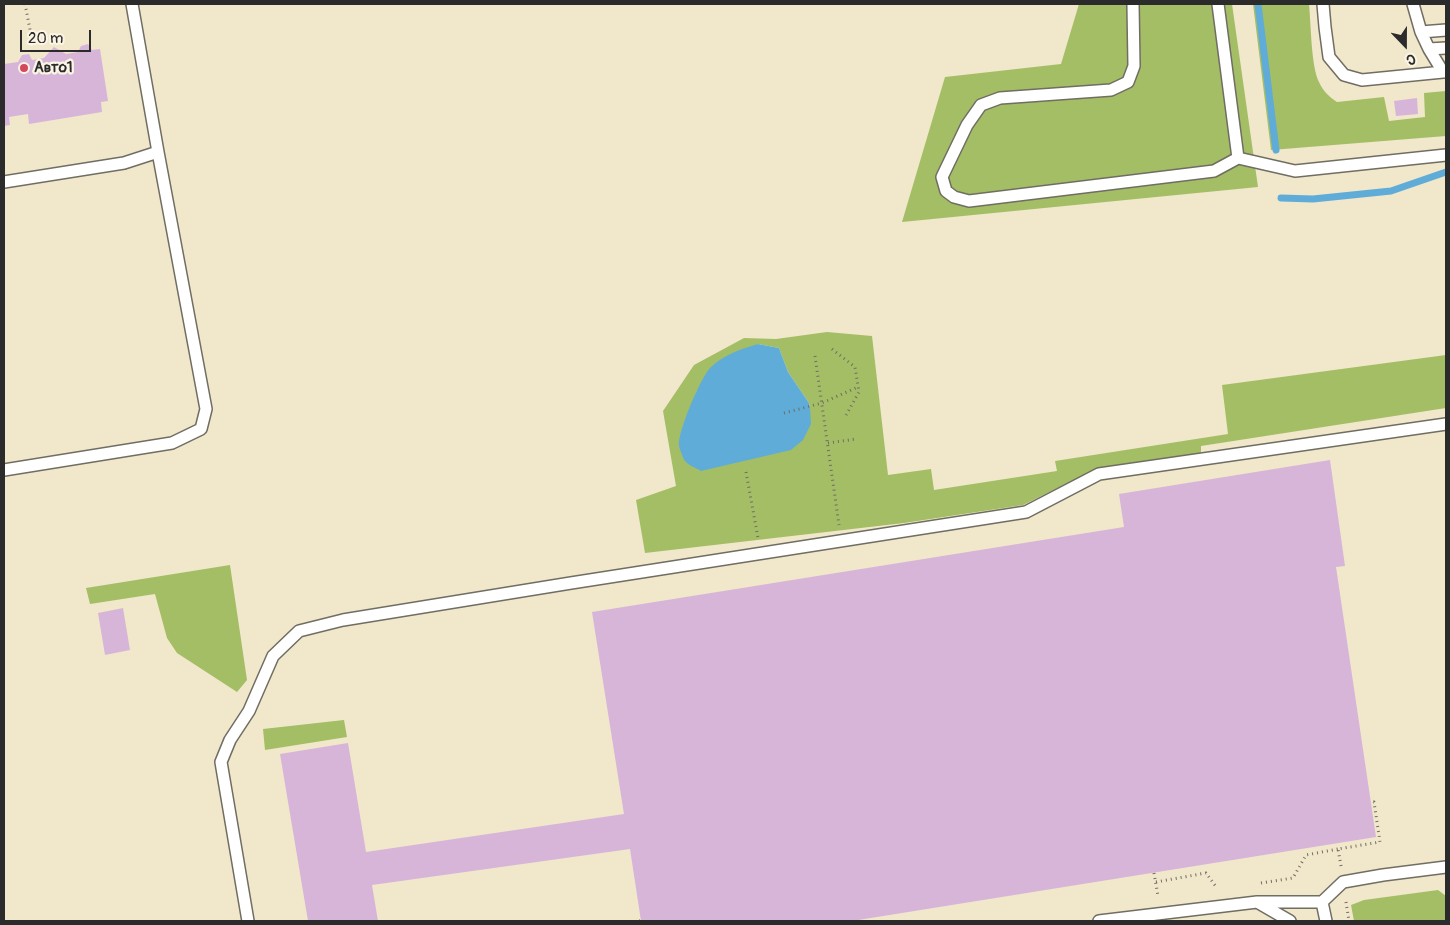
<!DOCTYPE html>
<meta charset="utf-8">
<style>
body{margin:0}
#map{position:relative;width:1450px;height:925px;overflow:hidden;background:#f1e7cb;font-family:Pangolin,sans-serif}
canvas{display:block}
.frame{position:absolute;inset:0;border:5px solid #2b2b2b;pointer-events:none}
.north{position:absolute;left:1380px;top:20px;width:50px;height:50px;-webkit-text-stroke:4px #fcf5e5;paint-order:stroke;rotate:158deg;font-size:14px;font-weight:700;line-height:20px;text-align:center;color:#2b2b2b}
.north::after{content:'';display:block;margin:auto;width:18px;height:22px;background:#2b2b2b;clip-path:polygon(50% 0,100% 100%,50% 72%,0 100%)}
.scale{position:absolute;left:20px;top:30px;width:71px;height:22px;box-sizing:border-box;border:2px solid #2b2b2b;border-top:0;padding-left:6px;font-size:15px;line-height:18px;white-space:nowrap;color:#2b2b2b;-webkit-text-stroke:4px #fcf5e5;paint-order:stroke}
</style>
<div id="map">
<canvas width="1450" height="925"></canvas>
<div class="frame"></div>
<div class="north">С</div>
<div class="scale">20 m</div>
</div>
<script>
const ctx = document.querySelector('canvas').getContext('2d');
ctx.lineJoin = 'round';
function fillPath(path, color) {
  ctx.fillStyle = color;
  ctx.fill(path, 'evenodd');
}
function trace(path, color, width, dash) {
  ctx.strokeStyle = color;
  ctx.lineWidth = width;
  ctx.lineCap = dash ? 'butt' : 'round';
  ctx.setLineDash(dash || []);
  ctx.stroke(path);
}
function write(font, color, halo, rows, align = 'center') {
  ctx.font = font + ' Pangolin,sans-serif';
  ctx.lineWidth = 4.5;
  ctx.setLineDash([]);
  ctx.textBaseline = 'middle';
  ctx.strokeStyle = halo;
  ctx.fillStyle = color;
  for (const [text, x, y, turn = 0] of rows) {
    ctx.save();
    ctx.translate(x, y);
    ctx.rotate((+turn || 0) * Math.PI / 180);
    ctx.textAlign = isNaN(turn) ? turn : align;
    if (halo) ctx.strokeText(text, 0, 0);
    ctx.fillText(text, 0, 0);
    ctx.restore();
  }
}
fillPath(new Path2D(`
 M1079 4H1232L1258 187 902 222 945 77 1061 64Z
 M1253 4H1309C1311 24 1311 66 1319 82 1323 91 1329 97 1337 102L1384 97 1389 121 1425 117 1424 93 1446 91V136L1271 150Z
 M827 332 872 336 888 475 931 469 934 490 1057 471 1055 461 1228 434 1222 385 1446 355V408L1201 446V453L1096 469 1023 505 904 523 645 553 636 500 676 486 663 411 694 365 744 338 776 339ZM758 344 779 348 788 372 809 403 810 408 679 445 683 426 697 391Z
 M230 565 247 680 237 692 177 653 167 638 155 594 90 604 86 588Z
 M344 720 347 737 265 750 263 729Z
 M1438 890 1446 896V921H1354L1351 905 1364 900Z`), '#a4be65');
fillPath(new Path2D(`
 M758 344 779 348 788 372 809 403 810 408 811 424 803 440 791 450 701 471C696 468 688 465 685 461 683 458 680 450 679 446 677 433 701 377 710 368 723 355 741 349 758 344Z`), '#60acd9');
trace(new Path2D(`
 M1258 4 1276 150
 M1281 198 1313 199 1391 191 1446 172`), '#60acd9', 7);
fillPath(new Path2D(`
 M88 44 92 50 100 49 108 101 101 102 102 112 29 124 28 114 9 117 10 125 4 126V64L18 62 22 55 29 54 32 60 44 58 54 47 66 54 78 52 81 46Z
 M1417 98 1418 114 1396 116 1394 101Z
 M1330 460 1345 566 1336 567 1376 837 852 921H641L630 849 372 885 378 921H308L280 754 348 743 366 852 624 814 592 612 1124 527 1119 494Z
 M123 608 130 650 105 655 98 613Z`), '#d6b5d9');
const lane = new Path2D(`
 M1133 4 1134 66 1128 82 1111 90 1000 98 981 105 967 125 942 177 946 191 954 197 969 201 1214 171 1238 158 1295 171 1446 155
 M1218 4 1238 158
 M1323 4 1325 27 1329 57 1344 75 1362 80 1443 72
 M1413 4 1421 32 1446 30
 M1421 32 1429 49 1443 72H1446
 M1429 49 1446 48
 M4 182 124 163 158 152
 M4 470 172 443 201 429 206 409 158 152 132 4
 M1257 902H1322L1343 882 1383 875 1446 867
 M1322 902 1326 921
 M248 921 221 762 230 740 249 711 273 656 299 631 343 620 571 583 1026 512 1099 474 1446 424
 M1099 921 1257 902 1290 921`);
trace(lane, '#706d63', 14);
trace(new Path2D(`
 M25 4 33 45
 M832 349 855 367 859 392 845 417
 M815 356 839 525
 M784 413 822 403 858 387
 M828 443 856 439
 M746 472 758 538
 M1341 866 1338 849 1380 842 1374 802H1371
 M1154 873 1158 896
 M1156 882 1206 873 1217 888
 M1261 883 1293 878 1306 855 1338 849
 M1346 902 1349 921
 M639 921H641`), '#706d63', 3, [1, 4]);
trace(lane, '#fff', 11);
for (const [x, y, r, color] of [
 [24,68,5,"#d1495b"]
]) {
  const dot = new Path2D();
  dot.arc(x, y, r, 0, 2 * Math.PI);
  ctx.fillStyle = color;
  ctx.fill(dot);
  trace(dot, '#fcf5e5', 2);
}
write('bold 15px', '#2b2b2b', '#fcf5e5', [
 ["Авто1",34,68]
], 'left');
</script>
